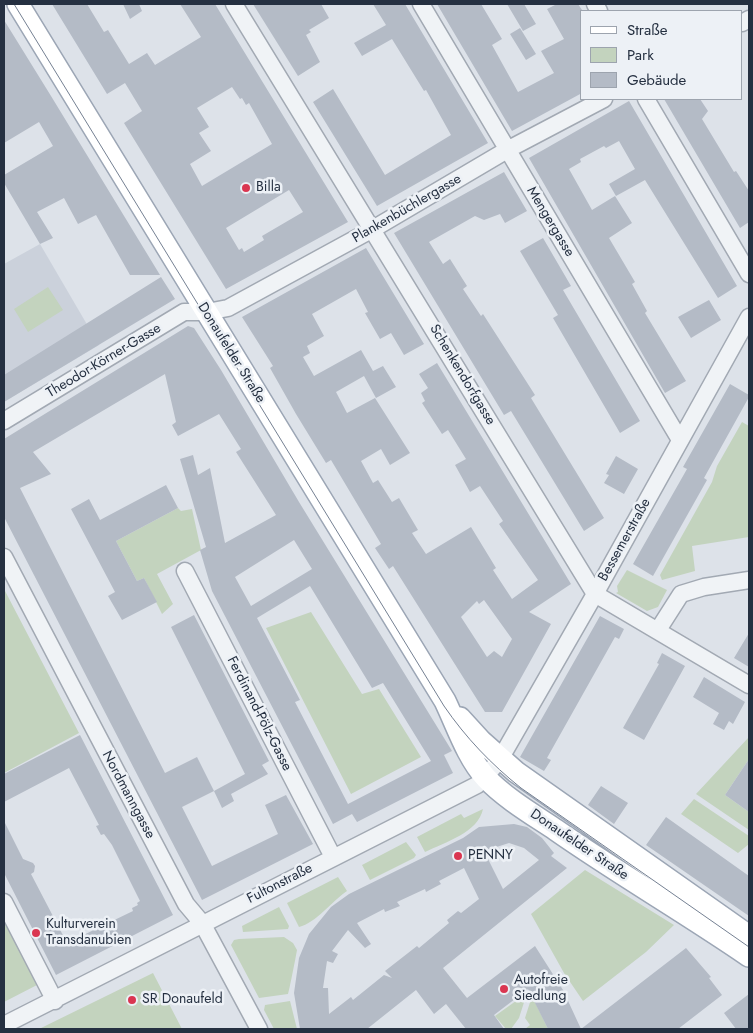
<!DOCTYPE html>
<meta charset="utf-8">
<style>
body{margin:0}
#map{position:relative;width:753px;height:1033px;overflow:hidden;background:#dde2e9;font-family:Jost,sans-serif}
canvas{display:block}
.frame{position:absolute;inset:0;border:5px solid #253041;pointer-events:none}
.legend{position:absolute;left:580px;top:10px;width:162px;height:90px;box-sizing:border-box;background:#edf1f6;border:1px solid #9da4ae;margin:0;padding:6px 9px;list-style:none;font-size:15px;color:#253041}
.legend li{display:flex;align-items:center;gap:10px;height:25px}
.legend b{width:25px;border:1px solid #9da4ae}
</style>
<div id="map">
<canvas width="753" height="1033"></canvas>
<div class="frame"></div>
<ul class="legend">
<li><b style="height:6px;background:#fff"></b>Straße</li>
<li><b style="height:14px;background:#c3d3be"></b>Park</li>
<li><b style="height:14px;background:#b4bbc6"></b>Gebäude</li>
</ul>
</div>
<script>
const ctx = document.querySelector('canvas').getContext('2d');
ctx.lineJoin = 'round';
function fillPath(path, color) {
  ctx.fillStyle = color;
  ctx.fill(path, 'evenodd');
}
function trace(path, color, width, dash) {
  ctx.strokeStyle = color;
  ctx.lineWidth = width;
  ctx.lineCap = dash ? 'butt' : 'round';
  ctx.setLineDash(dash || []);
  ctx.stroke(path);
}
function write(font, color, halo, rows, align = 'center') {
  ctx.font = font + ' Jost,sans-serif';
  ctx.lineWidth = 5;
  ctx.setLineDash([]);
  ctx.textBaseline = 'middle';
  ctx.strokeStyle = halo;
  ctx.fillStyle = color;
  for (const [text, x, y, turn = 0] of rows) {
    ctx.save();
    ctx.translate(x, y);
    ctx.rotate((+turn || 0) * Math.PI / 180);
    ctx.textAlign = isNaN(turn) ? turn : align;
    if (halo) ctx.strokeText(text, 0, 0);
    ctx.fillText(text, 0, 0);
    ctx.restore();
  }
}
fillPath(new Path2D(`
 M40 244 99 345 4 402V264Z`), '#cbd1db');
fillPath(new Path2D(`
 M48 287 63 310 28 332 14 309Z
 M742 422 749 426V537L692 546 695 571 662 580 660 575 712 482 717 466Z
 M178 508 181 511 192 509 201 550 157 574 173 604 162 614 144 578 137 581 116 541Z
 M627 570 667 590 658 607 647 611 616 593 618 592 617 586Z
 M4 589 79 733 4 773Z
 M311 612 362 694 379 689 421 757 351 794 266 628Z
 M749 737V759L725 795 749 812V830L696 794Z
 M694 799 749 836V844L738 853 681 814Z
 M483 809C478 833 445 842 425 852L417 837 461 814 464 818Z
 M406 842 416 855 414 858 370 880 362 865Z
 M585 870 674 925 646 952 583 1001 564 973 531 914Z
 M338 877 347 891C332 901 316 923 299 927L287 903Z
 M279 907 289 926 288 929 243 932 242 926Z
 M4 916 37 985 4 1002Z
 M284 937 293 943 297 950C296 956 289 992 288 994L259 998 231 945 234 940 239 939Z
 M153 973 182 1029H39Z
 M527 993 519 1018 511 1029H506L495 1016Z
 M532 996 548 1029H525L530 1025 525 1018Z
 M290 1001 297 1029H274L264 1010 265 1005Z`), '#c3d3be');
fillPath(new Path2D(`
 M52 4H87L104 32 108 30 129 64 147 53 155 65 201 37 180 4H215L348 222 226 289 124 123 142 111 125 83 107 94ZM232 87 240 99 242 98 246 105 249 103 272 144 202 186 190 164 211 151 199 133 209 127 197 108ZM289 190 303 212 262 236 264 240 244 252 242 248 239 250 226 228Z
 M123 4H139L142 11 130 19Z
 M253 4H321L329 18 309 30 311 32 306 35 320 62 298 76Z
 M373 4H405L488 143 377 206 313 102 333 89 385 175 451 135 426 90 424 91 392 39 362 56 354 43 386 25Z
 M437 4H481L502 39 492 45 518 92 554 73 541 51 564 39 547 9 557 4H578L582 10V93L512 131Z
 M507 4H524L536 24 523 31Z
 M4 20 51 96 160 275H130L96 215 78 224 64 198 37 212 53 238 40 244 4 183V175L53 146 39 122 4 143Z
 M520 28 536 54 526 60 510 34Z
 M664 99H700L708 111 702 119 734 172 736 171 749 191V222L740 228Z
 M629 101 737 286 718 298 645 180 616 196 609 184 635 169 619 141 606 148 604 146 580 159 581 162 569 169 592 210 615 196 632 223 609 238 635 282 632 284 647 311 645 313 686 381 665 393 529 158Z
 M504 172 527 211 505 223 500 214 484 220 475 216 429 242 443 264 450 259 467 286 463 289 481 316 483 314 535 395 531 398 604 518 584 531 511 411 504 415 394 233Z
 M543 238 571 286 563 290 640 421 620 433 553 318 558 315 520 251Z
 M366 248 424 344 404 355 391 333 380 339 365 313 368 312 356 289 312 314 324 336 307 346 310 353 303 357 314 376 361 350 373 371 383 366 396 387 376 398 364 376 336 392 347 413 375 398 410 453 390 465 381 449 361 461 373 483 378 480 392 502 399 498 418 530 412 533 426 554 471 527 496 568 493 570 512 599 538 580 499 524 503 521 480 486 470 492 455 465 466 459 448 430 442 434 422 403 425 401 421 393 428 388 419 374 437 363 571 584 529 612 551 624 502 712H485L393 566 389 569 375 548 381 544 331 460 326 463 296 414 270 368 273 366 242 317ZM484 600 512 639 502 657 494 651 487 657 461 617 477 601 479 604Z
 M161 277 175 299 4 402V375Z
 M709 300 721 320 691 338 678 317Z
 M188 326 194 328 221 370 299 502 452 751 444 755 453 773 357 822 352 814 333 824 212 591 200 550 206 547 180 459 193 455 198 475 210 468 225 543 276 515 236 452 241 449 219 414 178 436 172 425 176 422 165 374 33 452 51 474 20 488 165 773 197 757 214 791 182 807 212 866 278 834 265 805 286 795 313 844 202 900 4 517V439ZM294 540 312 569 251 606 235 577ZM310 586 372 688 383 683 431 761 348 804 295 702 300 700 257 618Z
 M730 384 749 395V397L704 478 707 480 653 576 633 564 687 469 683 467Z
 M616 456 638 469 624 494 604 483 609 475 606 474Z
 M166 485 178 508 116 541 137 581 144 578 157 602 122 620 108 596 115 592 71 509 89 499 100 520Z
 M194 615 269 761 262 765 268 774 231 794 234 801 222 808 214 791 245 774 171 627Z
 M600 616 624 629 619 639 615 637 547 758 551 760 544 771 520 757Z
 M749 633V667L734 658Z
 M662 653 685 666 644 740 623 728 659 664 657 663Z
 M704 677 745 702 733 724 729 721 724 730 713 724 719 713 693 697Z
 M80 735 173 915 56 975 4 873V821L23 859 33 863 35 866 34 872 31 874 67 943 133 911 132 908 138 905 137 903 140 901 112 845 104 834 101 835 96 826 99 825 69 768 4 802V774Z
 M749 759V812L725 795Z
 M601 786 628 803 614 824 588 805Z
 M666 817 749 876V916L646 845Z
 M514 824 527 827 542 838 554 853 551 856 567 868 443 968 467 998 535 946 563 990 581 1029H548L528 989 494 1015 504 1029H466L446 1004 434 1014 416 990 367 1029H300L294 993 299 958 309 934 331 907 349 894 463 838 479 827ZM509 843 524 848 539 860 503 889 484 851ZM464 868 479 899 461 913 458 911 447 920 449 923 419 948 417 946 385 971 392 978 384 975 353 1000 351 997 329 1014 328 988H323L327 961 333 963 338 954 332 951 348 930 365 948 371 944 357 923 384 909 385 912 400 906 397 902 425 889 426 892 441 884 439 881Z
 M686 948 711 977 709 978 722 995 678 1029H581Z
 M749 994V1029H736L724 1013Z`), '#b4bbc6');
const minor = new Path2D(`
 M234 4 595 594 749 685
 M421 4 680 440
 M595 4 599 11
 M742 23 749 19
 M646 99 749 274
 M4 421 184 312H207L228 308 373 229 507 150 604 99
 M4 557 186 904 202 923 259 1029
 M185 571 333 857
 M658 630 681 594 704 587 749 580
 M4 902 55 1001
 M4 1025 477 785 499 761 595 594 749 317`);
const major = new Path2D(`
 M18 4 445 701C457 726 467 757 486 778 505 798 532 814 556 830 619 874 685 912 749 956
 M460 718 481 741 516 772 749 936`);
trace(minor, '#a2a9b3', 19);
trace(major, '#9ca6b5', 24);
trace(minor, '#f0f3f6', 16);
trace(major, '#fff', 21);
trace(new Path2D(`
 M14 4 444 706C466 738 491 764 521 788L749 947`), '#758193', 1);
for (const [x, y, r, color] of [
 [246,188,5,"#da3651"],
 [458,856,5,"#da3651"],
 [36,933,5,"#da3651"],
 [504,989,5,"#da3651"],
 [132,1000,5,"#da3651"]
]) {
  const dot = new Path2D();
  dot.arc(x, y, r, 0, 2 * Math.PI);
  ctx.fillStyle = color;
  ctx.fill(dot);
  trace(dot, '#edf1f6', 2);
}
write('14px', '#253041', '#edf1f6', [
 ["Billa",256,188],
 ["PENNY",468,856],
 ["Kulturverein",46,925],
 ["Transdanubien",46,941],
 ["Autofreie",514,981],
 ["Siedlung",514,997],
 ["SR Donaufeld",142,1000]
], 'left');
write('14px', '#253041', '#edf1f6', [
 ["Plankenbüchlergasse",407,209,-30],
 ["Mengergasse",550,222,59],
 ["Donaufelder Straße",231,353,58],
 ["Theodor-Körner-Gasse",104,361,-31],
 ["Schenkendorfgasse",462,375,59],
 ["Bessemerstraße",625,540,-61],
 ["Ferdinand-Pölz-Gasse",259,714,63],
 ["Nordmanngasse",128,795,62],
 ["Donaufelder Straße",579,845,34],
 ["Fultonstraße",280,884,-27]
]);
</script>
